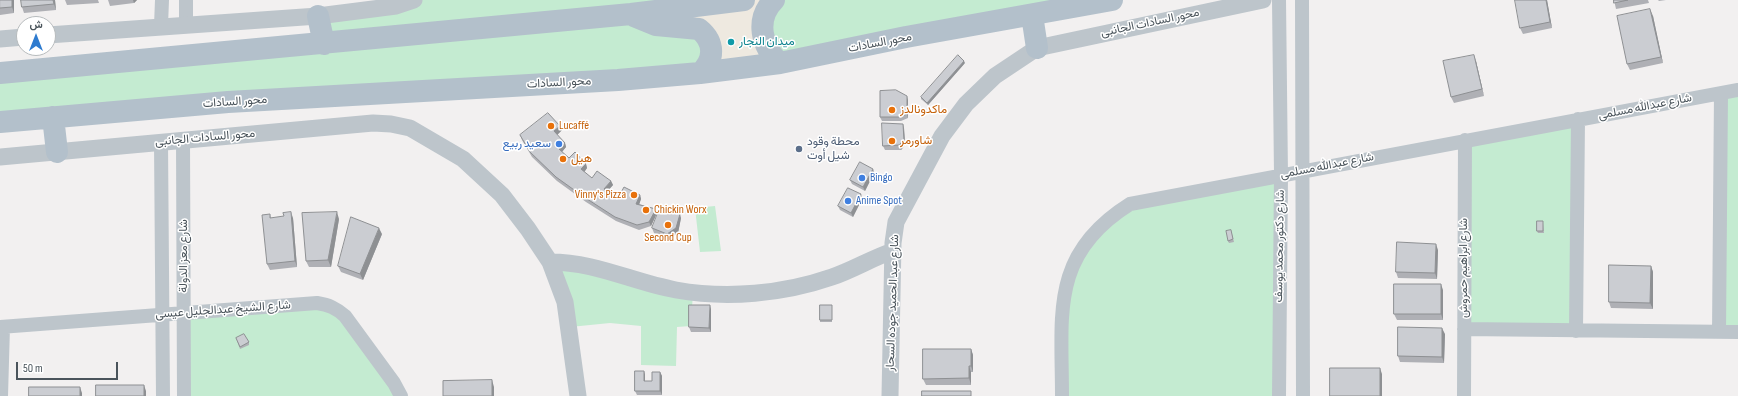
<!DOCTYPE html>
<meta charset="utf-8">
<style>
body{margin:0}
#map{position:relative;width:1738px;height:396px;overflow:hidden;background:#f2f0f0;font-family:"Sofia Sans Condensed",Vazirmatn,sans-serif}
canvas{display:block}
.north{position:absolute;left:16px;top:16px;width:40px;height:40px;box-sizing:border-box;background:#fff;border:1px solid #b7bbbd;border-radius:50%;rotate:0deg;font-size:11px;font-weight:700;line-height:16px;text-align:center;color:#4a545b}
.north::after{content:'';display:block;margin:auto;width:14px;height:18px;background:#2e7bcf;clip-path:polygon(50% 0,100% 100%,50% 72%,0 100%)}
.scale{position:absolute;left:16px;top:362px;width:102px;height:18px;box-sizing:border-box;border:2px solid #4a545b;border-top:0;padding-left:5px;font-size:12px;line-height:14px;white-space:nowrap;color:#4a545b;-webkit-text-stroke:3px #fff;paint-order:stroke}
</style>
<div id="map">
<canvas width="1738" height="396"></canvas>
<div class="north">ش</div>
<div class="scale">50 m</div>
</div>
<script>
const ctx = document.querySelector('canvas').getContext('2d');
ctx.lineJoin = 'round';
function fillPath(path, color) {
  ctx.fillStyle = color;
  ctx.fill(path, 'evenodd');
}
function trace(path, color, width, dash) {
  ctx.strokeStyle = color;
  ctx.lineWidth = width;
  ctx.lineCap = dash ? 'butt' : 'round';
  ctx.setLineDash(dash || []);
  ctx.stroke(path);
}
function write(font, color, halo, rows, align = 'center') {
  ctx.font = font + ' "Sofia Sans Condensed",Vazirmatn,sans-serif';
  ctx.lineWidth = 3;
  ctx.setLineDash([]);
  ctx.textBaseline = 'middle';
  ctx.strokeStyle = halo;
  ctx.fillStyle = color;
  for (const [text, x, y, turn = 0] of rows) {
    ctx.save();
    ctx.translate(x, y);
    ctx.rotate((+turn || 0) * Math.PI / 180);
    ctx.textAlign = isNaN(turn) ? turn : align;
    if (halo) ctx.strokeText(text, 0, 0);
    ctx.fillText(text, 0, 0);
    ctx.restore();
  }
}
fillPath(new Path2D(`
 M414 0H743L691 28 709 63 0 122V73L324 44 318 16Z
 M774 0H1112L773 57 772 2Z
 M1738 92V332H1719L1721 93Z
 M1578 119 1576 331 1464 329 1465 140Z
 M1281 175 1279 396H1062L1065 284 1112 215Z
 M715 206 721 251 700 252 695 208Z
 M564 262 693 292 691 326 677 327 676 366 641 365V326L610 323 570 327 558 279Z
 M328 304 401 396H184V313Z`), '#c4ebd1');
fillPath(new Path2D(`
 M744 0H774L772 2 773 57 700 73 710 44 656 25Z`), '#eee9e0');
trace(new Path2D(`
 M1302 0 1303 396
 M186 24V0
 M161 26 162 0
 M183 140 184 396
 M161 142 163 396
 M0 327 317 303C329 305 336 308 345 316L394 383 401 396
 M1464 329 1738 332
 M1576 331 1578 119
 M1719 332 1721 93
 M1 396 3 327
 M1062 396C1062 313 1050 254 1130 204L1738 90
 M1279 396 1281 175 1279 0
 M1464 396 1465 140`), '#bdc5cb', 14);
trace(new Path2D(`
 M48 35 318 16 396 6 414 0
 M0 39 24 37
 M0 157 373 123 391 124 410 128 463 159 502 195 528 229 550 262 565 302 578 396
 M550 262C596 262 632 282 676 290 727 299 783 294 832 277 853 270 872 258 893 251
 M890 396 893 243 896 222 942 136 966 104 995 76 1037 48 1263 0`), '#bdc5cb', 17);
trace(new Path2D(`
 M774 0C755 19 761 47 780 63
 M1032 15 1037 48
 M318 16 324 44
 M634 16 656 25 699 29C715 42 715 60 700 73
 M0 73 631 14 744 0
 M53 117 57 152
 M0 122 228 102 618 80 700 73 780 63 906 37 1112 0`), '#b3c0cb', 22);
fillPath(new Path2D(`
 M0 0H14V13L0 15Z
 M21 0H55L56 10 24 13 22 7Z
 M65 0H98L99 3 67 5Z
 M108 0H137L134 3 110 6Z
 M1547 0 1552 28 1523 34 1520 28Z
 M1614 0H1648L1649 3 1616 9Z
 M1658 0H1666L1659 1Z
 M1653 16 1663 63 1630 70 1627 64Z
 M1476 61 1484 96 1454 103 1451 97Z
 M965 63 928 105 921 99V97Z
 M908 100V118L901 121H882L880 117Z
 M560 126 562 130 557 135 565 143 566 147 562 152 569 158 586 164 587 168 584 172 592 178 611 181 613 185 608 190 619 196 640 195 641 199 639 204 656 209 657 213 651 226 639 230 616 221 586 202 557 181 532 157 522 140 520 135Z
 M904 128 905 145 901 150H885L883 146Z
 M873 169 874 173 865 191 852 184 850 180Z
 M861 194 862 199 853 217 840 210 838 206Z
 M270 214 271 218H293L297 267 270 270 267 264Z
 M681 218 678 233 669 239 654 233 652 228Z
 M339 219 331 267H309L306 261Z
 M1543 221V223L1544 233H1538L1537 231Z
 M1231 230 1234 242 1229 243 1228 241Z
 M382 234 363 280 341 272 338 266Z
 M1438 250 1437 279 1398 278 1396 272Z
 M1651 266 1653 272V309L1611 308 1609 302Z
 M1443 290V320H1397L1394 314Z
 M832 305V322H820V320Z
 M711 309V332H691L689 327Z
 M1445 334 1444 363 1400 362 1398 356Z
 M236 338 249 342V345L240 349Z
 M971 349 973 355V372H971V385H926L923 379Z
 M644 371 645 375V381H652L660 372 662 376V395H637L635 391Z`), '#afb0b5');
fillPath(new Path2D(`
 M12 0H14V13L12 7Z
 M53 0H55L56 10 54 4Z
 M133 0H137L134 3Z
 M1546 0H1547L1552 28 1550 22Z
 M1650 9 1653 16 1663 63 1661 57Z
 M1474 55 1476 61 1484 96 1482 89Z
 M964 61 965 63 928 105 927 103Z
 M907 96 908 100V118L907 114Z
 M903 124 904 128 905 145 901 150 899 145Z
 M560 126 562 130 556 136 554 131Z
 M565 143 566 147 561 153 559 149Z
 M586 164 587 168 583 174 581 169Z
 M873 169 874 173 865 191 863 187Z
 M611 181 613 185 606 193 604 189Z
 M861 194 862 199 853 217 851 213Z
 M640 195 641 199 638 208 636 204Z
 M656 209 657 213 651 226 649 222Z
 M291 212 293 218 297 267 295 261Z
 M337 212 339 219 331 267 328 260Z
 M680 214 681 218 678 233 669 239 667 234Z
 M379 228 382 234 363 280 360 274Z
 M1436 244 1438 250 1437 279 1435 273Z
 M1651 266 1653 272V309L1650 303Z
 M1441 284 1443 290V320L1441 314Z
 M710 305 711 309V332L709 328Z
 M1442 328 1445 334 1444 363 1442 357Z
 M971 349 973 355V372L971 366Z
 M969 366 971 372V385L969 378Z
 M1380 368 1382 374V396H1380Z
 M644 371 645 375V385L644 381Z
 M660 372 662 376V395L660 391Z
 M492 380 494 387V396H492Z
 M144 385 146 391V396H144Z
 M80 387 82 393V396H80Z`), '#8e9093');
const building = new Path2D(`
 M0 0H12V7L0 8Z
 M21 0H53L54 4 22 7Z
 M1515 0H1546L1550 22 1520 28Z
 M1614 0H1628L1614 3Z
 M1650 9 1661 57 1627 64 1617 16Z
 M958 55 964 61 927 103 921 97Z
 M1474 55 1482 89 1451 97 1443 61Z
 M896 90 907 96V114L900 117H880V91Z
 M548 113 560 126 554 131 565 143 559 149 569 158 575 152 586 164 581 169 592 178 597 171 611 181 604 189 619 196 624 187 640 195 636 204 656 209 649 222 637 225 615 217 584 197 556 177 530 152 520 135Z
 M882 123 903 124 904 140 899 145 883 146Z
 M860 162 873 169 863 187 850 180Z
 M848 188 861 194 851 213 838 206Z
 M660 208 680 214 676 228 667 234 652 228Z
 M291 212 295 261 267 264 262 215 270 214V218L284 216 283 213Z
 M337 212 328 260 306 261 302 213Z
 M351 217 379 228 360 274 338 266Z
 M1537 221H1543V231H1537Z
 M1231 230 1233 239 1228 241 1226 231Z
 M1397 242 1436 244 1435 273 1396 272Z
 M1609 265 1651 266 1650 303 1609 302Z
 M1394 284H1441V314H1394Z
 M689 305H710L709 328 689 327Z
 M820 305H832V320H820Z
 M1398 327 1442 328V357L1398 356Z
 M244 334 249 342 240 347 236 338Z
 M923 349H971V366H969V378L923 379Z
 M1330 368H1380V396H1330Z
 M635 371H644V381H652V372H660V391H635Z
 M492 380V396H443V381Z
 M96 385H144V396H96Z
 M29 387H80V396H29Z
 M922 391H971V396H922Z`);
fillPath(building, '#cbcdd2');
trace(building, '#8e9093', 1);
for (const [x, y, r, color] of [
 [731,42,4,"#0f9aa8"],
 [892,110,4,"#e8710a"],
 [551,126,4,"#e8710a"],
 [892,141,4,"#e8710a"],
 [559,144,4,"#3f7fe0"],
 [799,149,4,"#5c6f8a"],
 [563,159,4,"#e8710a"],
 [862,178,4,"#3f7fe0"],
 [634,195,4,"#e8710a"],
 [848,201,4,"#3f7fe0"],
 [646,210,4,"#e8710a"],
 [668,225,4,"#e8710a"]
]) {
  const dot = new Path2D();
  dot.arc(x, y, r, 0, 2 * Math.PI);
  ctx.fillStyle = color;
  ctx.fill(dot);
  trace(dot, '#fff', 1.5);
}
write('12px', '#4a545b', '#fff', [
 ["محور السادات الجانبى",1150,23,-12],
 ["محور السادات",880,43,-11],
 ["محور السادات",559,83,-3],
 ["محور السادات",235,102,-4],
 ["شارع عبدالله مسلمى",1645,107,-11],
 ["محور السادات الجانبى",205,138,-5],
 ["شارع عبدالله مسلمى",1327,166,-11],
 ["شارع دكتور محمد يوسف",1280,246,-89],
 ["شارع معز الدولة",184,256,-90],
 ["شارع ابراهيم حمروش",1464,268,-90],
 ["شارع عبد الحميد جوده السحار",893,303,-88],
 ["شارع الشيخ عبدالجليل عيسى",223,310,-4]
]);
write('12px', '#0d838f', '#fff', [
 ["ميدان النجار",739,42]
], 'left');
write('12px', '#c56008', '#fff', [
 ["ماكدونالدز",900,110],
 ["Lucaffé",559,126],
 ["شاورمر",900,141],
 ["هيل",571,159],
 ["Vinny's Pizza",626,195,"right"],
 ["Chickin Worx",654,210],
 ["Second Cup",668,238,"center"]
], 'left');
write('12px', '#4e5e75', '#fff', [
 ["محطة وقود",807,142],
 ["شيل أوت",807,156]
], 'left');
write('12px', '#366cbe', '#fff', [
 ["سعيد ربيع",551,144,"right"],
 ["Bingo",870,178],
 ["Anime Spot",856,201]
], 'left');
</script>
